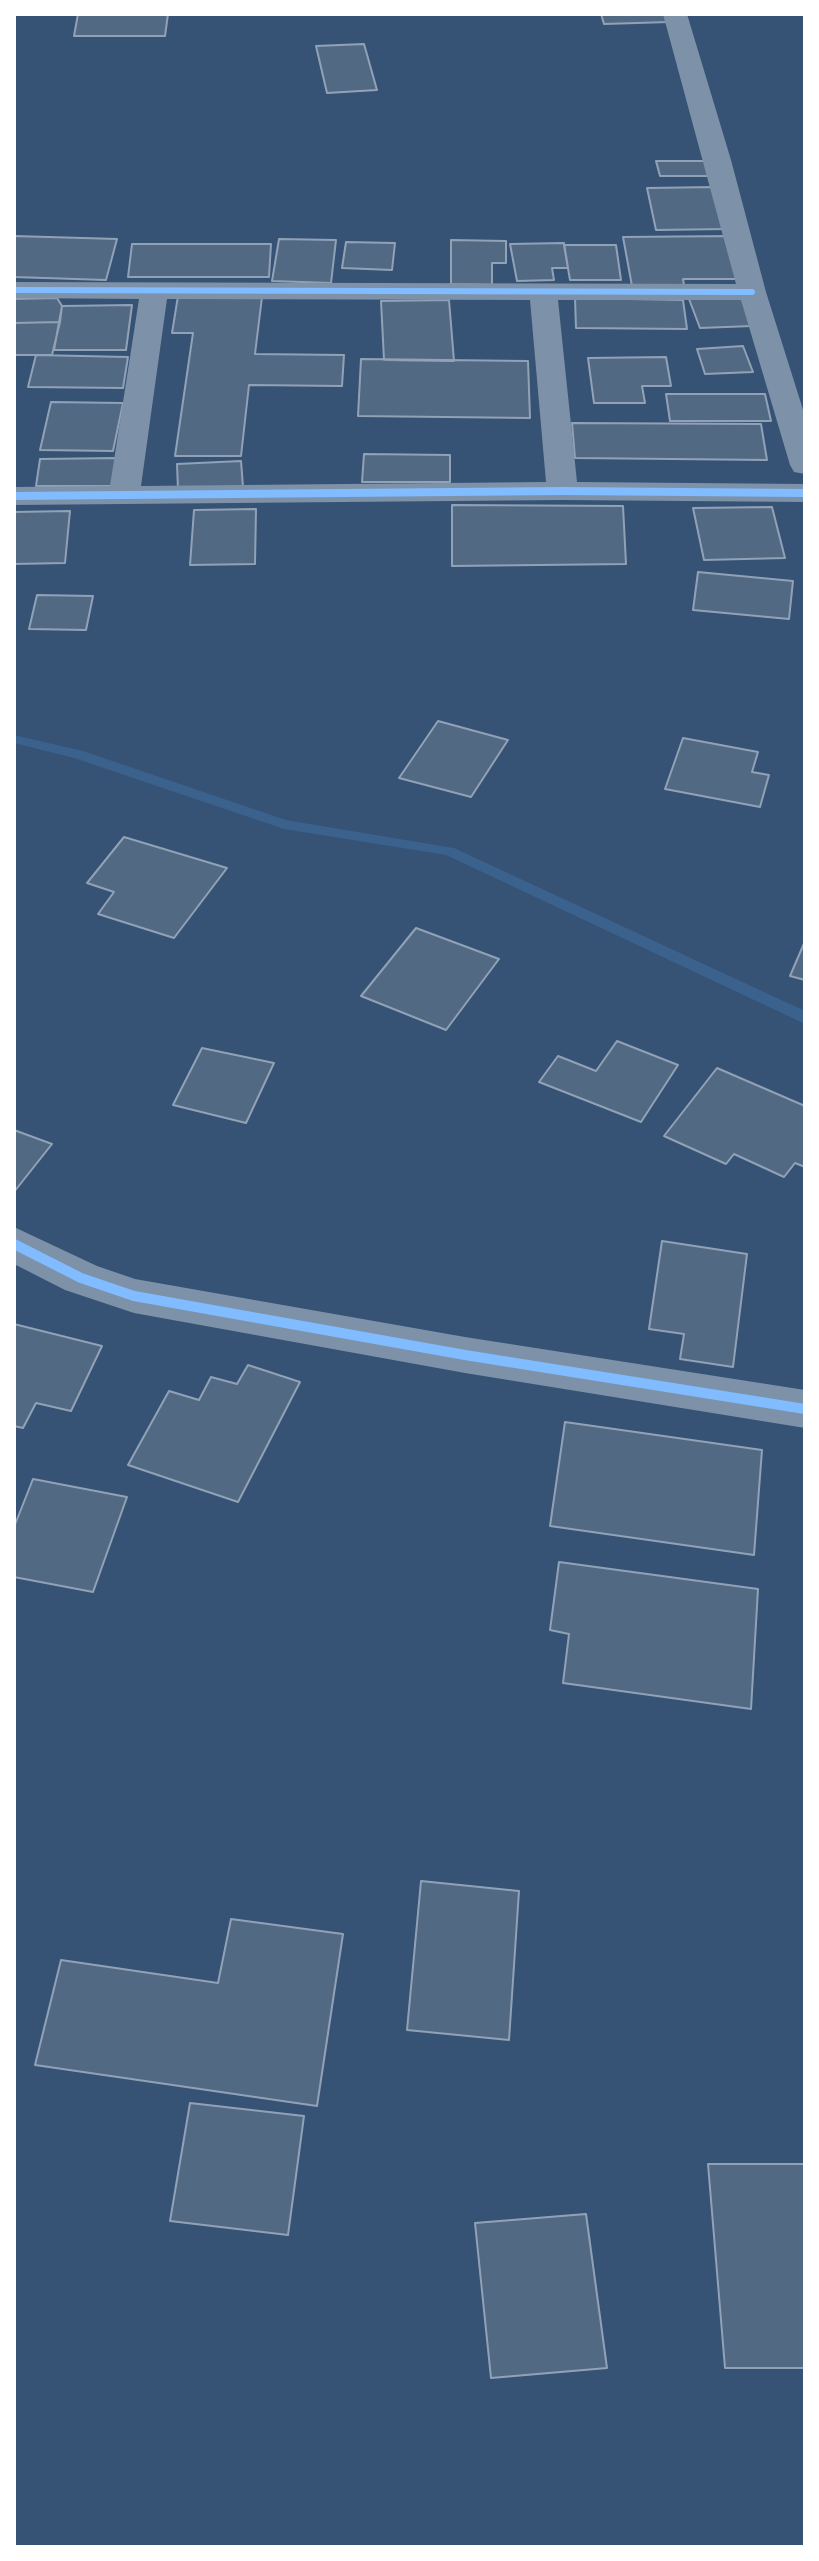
<!DOCTYPE html>
<style>
body{margin:0}
#map{position:relative;width:819px;height:2561px;overflow:hidden;background:#365274;font-family:"Sofia Sans Condensed",sans-serif}
canvas{display:block}
.frame{position:absolute;inset:0;border:16px solid #fff;pointer-events:none}
</style>
<div id="map">
<canvas width="819" height="2561"></canvas>
<div class="frame"></div>
</div>
<script>
const ctx = document.querySelector('canvas').getContext('2d');
ctx.lineJoin = 'round';
function fillPath(path, color) {
  ctx.fillStyle = color;
  ctx.fill(path, 'evenodd');
}
function trace(path, color, width, dash) {
  ctx.strokeStyle = color;
  ctx.lineWidth = width;
  ctx.lineCap = dash ? 'butt' : 'round';
  ctx.setLineDash(dash || []);
  ctx.stroke(path);
}
fillPath(new Path2D(`
 M14 735 83 751 286 820 454 848 805 1011V1024L446 855 284 829 74 758 14 743Z`), '#3b618d');
const building = new Path2D(`
 M78 14H168L165 36H74Z
 M601 14H667L669 22 604 24Z
 M364 44 377 90 327 93 316 46Z
 M656 161H711L715 176H660Z
 M715 187 727 229 656 230 647 188Z
 M14 236 117 239 106 280 14 277Z
 M731 236 741 279H683L684 285 632 286 623 237Z
 M279 239 336 240 331 283 272 281Z
 M451 240 506 241V263H492V285L451 284Z
 M346 242 395 243 392 270 342 268Z
 M564 243 568 268H552L554 280 517 281 510 244Z
 M132 244H271L269 277H128Z
 M564 245H616L621 280H570Z
 M178 296 262 297 255 354 344 355 342 386 249 385 241 456H175L193 333H172Z
 M741 297 752 326 700 328 689 299Z
 M57 298 62 306 60 322 14 323V299Z
 M575 298 683 300 687 329 576 328Z
 M449 300 454 361 384 360 381 301Z
 M132 305 126 350H54L62 306Z
 M60 322 52 355H14V323Z
 M743 346 753 372 705 374 697 349Z
 M36 355 128 357 123 388 28 387Z
 M666 357 671 386H642L645 403H594L588 358Z
 M361 359 528 361 530 418 358 416Z
 M666 394H765L771 421H670Z
 M51 402 123 403 113 451 40 450Z
 M572 423 761 424 767 460 575 458Z
 M364 454 450 455V482H362Z
 M118 458 114 486H36L40 459Z
 M241 461 243 487 178 490 177 464Z
 M452 505 623 506 626 564 452 566Z
 M772 507 785 558 704 560 693 508Z
 M256 509 255 564 190 565 194 510Z
 M70 511 65 563 14 564V512Z
 M698 572 793 581 789 619 693 610Z
 M37 595 93 596 86 630 29 629Z
 M438 721 508 740 471 797 399 778Z
 M683 738 758 752 752 772 769 775 760 807 665 789Z
 M124 837 227 868 174 938 98 914 114 892 87 883Z
 M416 928 499 959 446 1030 361 996Z
 M805 941V980L790 976Z
 M617 1041 678 1065 641 1122 539 1082 558 1056 596 1071Z
 M202 1048 274 1063 246 1123 173 1105Z
 M717 1068 805 1106V1167L795 1163 784 1177 734 1154 726 1164 664 1136Z
 M14 1130 52 1144 14 1192Z
 M662 1241 747 1254 733 1367 680 1359 684 1334 649 1329Z
 M14 1324 102 1346 71 1411 36 1403 23 1428 14 1426Z
 M248 1365 300 1382 238 1502 128 1465 169 1391 199 1400 211 1377 237 1384Z
 M565 1422 762 1450 754 1555 550 1526Z
 M33 1479 127 1497 93 1592 14 1577V1527Z
 M559 1562 758 1589 751 1709 563 1683 569 1634 550 1630Z
 M421 1881 519 1891 509 2040 407 2030Z
 M231 1919 343 1934 317 2106 35 2065 61 1960 218 1983Z
 M190 2103 304 2116 288 2235 170 2221Z
 M708 2164H805V2368H725Z
 M586 2214 607 2368 491 2378 475 2223Z`);
fillPath(building, '#526984');
trace(building, '#92a2b6', 2);
fillPath(new Path2D(`
 M663 14H687L731 160 766 292 805 416V474L794 472 790 465 741 300H558L577 482 805 484V502L562 500 14 505V487L110 486 139 299 14 298V282L736 284ZM167 299 530 300 546 482 141 486Z
 M14 1227 97 1266 135 1279 465 1337 805 1390V1428L465 1373 134 1313 65 1290 14 1264Z`), '#7d92a8');
trace(new Path2D(`
 M14 290 752 292`), '#80bcff', 6);
trace(new Path2D(`
 M14 496 562 491 805 493`), '#80bcff', 8);
trace(new Path2D(`
 M14 1244 81 1278 134 1296 465 1355 805 1409`), '#80bcff', 10);
</script>
